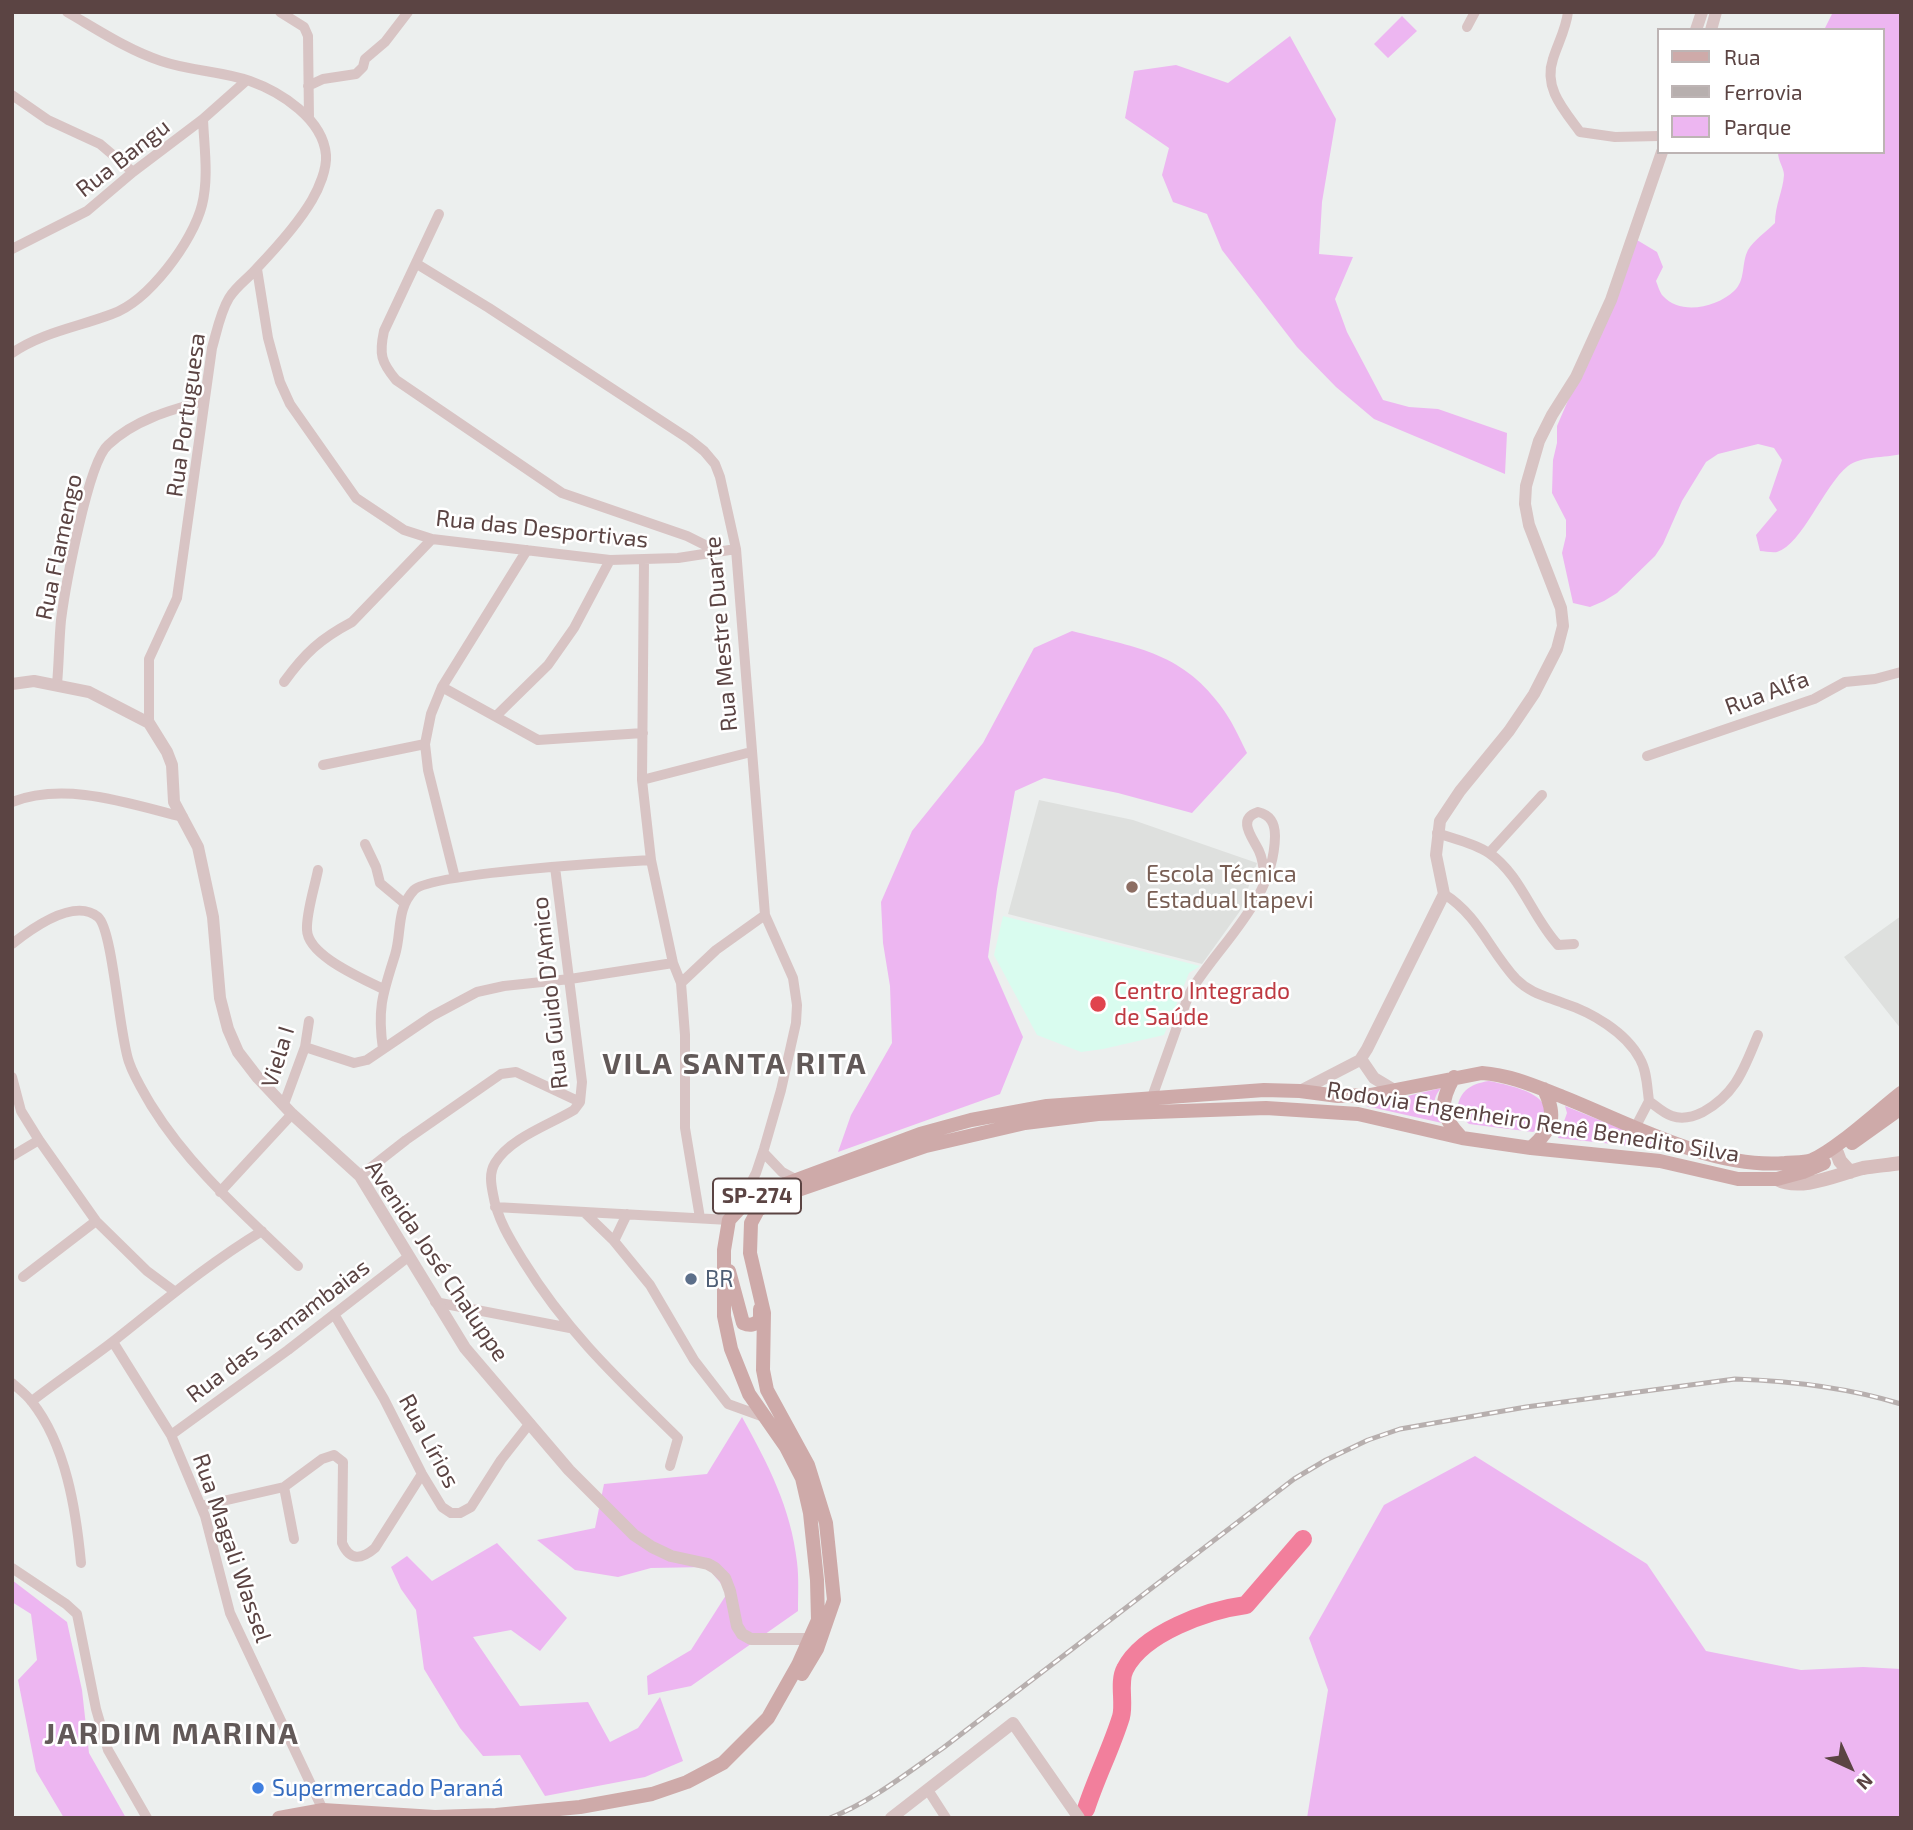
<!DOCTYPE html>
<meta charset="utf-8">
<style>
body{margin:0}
#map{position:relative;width:1913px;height:1830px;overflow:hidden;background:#ecefee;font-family:"Exo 2",sans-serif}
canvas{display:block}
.frame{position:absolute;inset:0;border:14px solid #5b4443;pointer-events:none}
.legend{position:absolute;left:1657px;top:28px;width:228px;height:126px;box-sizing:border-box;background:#fff;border:2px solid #bdb4b4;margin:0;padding:9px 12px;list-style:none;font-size:21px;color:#5b4443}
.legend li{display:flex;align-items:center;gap:14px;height:35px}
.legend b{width:35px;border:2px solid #bdb4b4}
.north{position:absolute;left:1815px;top:1732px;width:70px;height:70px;-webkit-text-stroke:5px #fff;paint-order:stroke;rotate:135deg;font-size:19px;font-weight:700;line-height:28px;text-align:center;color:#5b4443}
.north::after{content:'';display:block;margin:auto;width:24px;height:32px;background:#5b4443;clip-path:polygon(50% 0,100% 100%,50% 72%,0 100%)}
</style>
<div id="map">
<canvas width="1913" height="1830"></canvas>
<div class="frame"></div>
<ul class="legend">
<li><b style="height:9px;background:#ceaaa9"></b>Rua</li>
<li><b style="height:9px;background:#b7afae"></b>Ferrovia</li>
<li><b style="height:19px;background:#edb6f1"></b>Parque</li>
</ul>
<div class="north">N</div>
</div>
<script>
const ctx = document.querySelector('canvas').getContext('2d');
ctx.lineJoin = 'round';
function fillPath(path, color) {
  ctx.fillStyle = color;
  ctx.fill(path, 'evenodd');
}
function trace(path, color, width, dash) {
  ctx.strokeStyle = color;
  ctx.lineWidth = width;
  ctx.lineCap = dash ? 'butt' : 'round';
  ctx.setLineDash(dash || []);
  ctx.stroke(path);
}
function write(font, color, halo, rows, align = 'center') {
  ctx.font = font + ' "Exo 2",sans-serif';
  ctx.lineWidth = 5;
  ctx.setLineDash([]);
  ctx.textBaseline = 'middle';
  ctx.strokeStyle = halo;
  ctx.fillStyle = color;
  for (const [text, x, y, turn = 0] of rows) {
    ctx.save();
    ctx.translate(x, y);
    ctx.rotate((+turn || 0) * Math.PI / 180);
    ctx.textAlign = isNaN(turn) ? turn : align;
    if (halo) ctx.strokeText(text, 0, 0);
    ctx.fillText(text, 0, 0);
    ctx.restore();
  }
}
fillPath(new Path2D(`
 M1039 800 1133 820 1257 863 1240 911 1202 964 1008 914Z
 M1901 916V1029L1844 957Z`), '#dee0de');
fillPath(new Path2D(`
 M1003 916 1200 966 1189 973 1164 1035 1103 1049 1081 1052 1037 1035 994 955Z`), '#d9fcef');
fillPath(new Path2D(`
 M1833 12H1901V454C1885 458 1861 456 1848 466 1824 485 1802 545 1777 552 1772 553 1765 551 1760 551L1756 535 1777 510 1769 498 1782 460 1774 448 1758 444 1718 454 1706 462 1682 501 1663 544 1655 556 1617 593 1604 601 1590 607 1573 603 1562 553 1566 536V520L1552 493 1553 460 1557 443V426L1637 240 1657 252 1663 267 1656 281C1658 286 1660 293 1663 296 1681 316 1717 307 1734 291 1746 280 1741 264 1748 250 1754 240 1767 231 1775 223 1775 205 1783 191 1784 175 1784 168 1778 161 1778 152H1883V30H1824Z
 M1402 16 1417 31 1388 58 1374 44Z
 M1290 36 1336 119 1322 202 1319 254 1353 257 1335 299 1347 332 1383 400 1409 407 1438 409 1507 433 1505 474 1374 419 1336 387 1297 347 1222 250 1207 214 1173 202 1162 175 1169 148 1125 118 1134 71 1176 65 1228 83Z
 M1072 631C1133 647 1180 651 1220 705 1231 719 1239 737 1247 753L1192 813 1118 793 1044 778 1015 791 997 889 988 957 1023 1037 1000 1094 838 1152 851 1115 892 1043 890 986 883 943 881 902 912 831 983 743 1034 648Z
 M1489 1081C1503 1084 1543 1091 1545 1109 1546 1114 1544 1121 1543 1126L1533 1132 1469 1124 1457 1113C1458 1092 1469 1084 1489 1081Z
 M1441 1088C1430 1101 1435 1110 1442 1123L1366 1106Z
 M1565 1106 1644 1138 1685 1152 1558 1138 1567 1113Z
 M742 1417C768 1464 791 1508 797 1562 799 1578 798 1595 798 1611L691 1686 648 1695 647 1676 691 1650 728 1592 707 1567 651 1568 618 1577 575 1570 537 1540 595 1528 604 1484 707 1474Z
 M1475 1456 1647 1564 1706 1651 1801 1670 1863 1667 1901 1669V1818H1307L1328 1690 1309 1638 1384 1505Z
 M497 1543 567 1618 540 1651 511 1630 473 1637 520 1706 588 1702 610 1742 638 1728 660 1697 683 1761 645 1777 545 1796 520 1755 483 1756 460 1728 424 1669 416 1610 401 1589 391 1567 407 1556 432 1581Z
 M12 1580 67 1622 82 1690 89 1753 126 1818H64L36 1771 18 1680 37 1660 31 1614 12 1602Z`), '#edb6f1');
trace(new Path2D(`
 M1086 1809C1096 1778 1111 1749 1121 1717 1125 1703 1118 1682 1125 1669 1143 1633 1208 1610 1246 1605L1303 1539`), '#f27f9c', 18);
trace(new Path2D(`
 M67 12C98 30 128 50 161 61 190 71 221 71 250 81 281 92 323 119 326 155 327 169 319 188 312 200 298 224 277 247 258 267 249 278 237 285 229 298 220 313 217 331 212 348L177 598 149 659V723
 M280 12 304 27 308 36 309 119
 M1568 12C1566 29 1558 43 1553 59 1543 88 1564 110 1580 132L1615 137 1659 136
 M1467 27 1475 12
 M308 86 323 79 356 74 363 67 365 59 385 42 408 12
 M12 95 48 120 100 144 133 172
 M439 214 384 331C379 354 381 362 396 380L562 493 687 536 719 552
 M12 249 87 211 133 172 203 119 247 80
 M417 264 489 308 689 439 704 451 715 464 720 477 736 549 765 915 793 978 797 1005 796 1023 781 1090 764 1149 756 1173 738 1208
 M257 269 268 338 280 382 290 404 356 498 404 530 432 539 610 560 678 558 736 549
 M12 353C43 332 78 327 112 314 149 301 193 241 202 205 209 177 204 146 203 119
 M644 561 642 780 651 860 673 963 681 983 685 1035V1128L700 1218
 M284 682C305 653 320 639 352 622L432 539
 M57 684C59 663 59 641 61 620 65 589 88 462 108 445 134 420 170 410 204 401
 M442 687 538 740 643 733
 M496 716 548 665 574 628 610 560
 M1647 756 1814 699 1845 682 1875 679 1901 672
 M323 765 425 744
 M642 780 751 752
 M12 802C66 781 130 804 183 817
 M1437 833C1454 839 1474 843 1489 853 1521 875 1532 917 1558 945L1574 944
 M365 844 376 867 380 883 404 903
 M1489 853 1542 795
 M555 867 582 1082 580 1102 574 1110C549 1125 510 1138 495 1163 489 1173 491 1184 493 1194 497 1219 511 1241 524 1262 567 1332 620 1381 678 1438L670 1466
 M318 870C315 886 306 913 307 930 308 956 362 978 383 989
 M455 878 428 770 425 744 431 714 442 687 527 550
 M1444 894C1478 915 1490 951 1516 979 1530 993 1545 996 1563 1003 1591 1012 1626 1032 1640 1059 1647 1071 1647 1087 1649 1101L1636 1126
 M12 944C31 929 74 897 98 917 113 930 119 1035 129 1062 134 1077 143 1091 151 1105 190 1168 245 1215 298 1266
 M681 983 716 950 765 915
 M305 1047 354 1063 367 1060 432 1016 477 992 504 986 570 979 673 963
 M383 1049C377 1008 383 993 395 955 402 932 396 909 414 890 431 873 616 862 651 860
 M12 1077 21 1111 39 1140 96 1221 147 1271 174 1291
 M1151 1100C1160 1075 1169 1050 1178 1024 1183 1013 1186 999 1192 989 1223 940 1274 899 1275 836 1275 824 1271 815 1258 812 1236 819 1253 838 1259 851 1263 859 1264 870 1265 880
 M1649 1101C1656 1106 1663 1113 1672 1116 1683 1120 1693 1117 1703 1112 1737 1093 1744 1068 1758 1035
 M284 1104 305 1047 309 1021
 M763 1152 782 1172 795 1179
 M12 1156 39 1140
 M360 1176 406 1140 501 1074 516 1072 580 1102
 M220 1192 292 1114
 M495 1207 729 1220
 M584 1212 614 1241 650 1285 694 1360 728 1404 764 1417
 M614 1241 627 1214
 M23 1277 96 1221
 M435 1302 570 1328
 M334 1314 384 1399 422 1474 442 1507 451 1513H460L471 1507 501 1460 530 1423
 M113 1342 171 1435 205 1516 230 1613 323 1810
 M12 1383C19 1389 27 1395 32 1402 66 1445 76 1510 81 1563
 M32 1401C59 1380 88 1361 115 1340 163 1302 209 1263 262 1231
 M171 1435 288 1350 408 1257
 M284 1487 294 1539
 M201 1506 284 1487 322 1459 334 1455 343 1462 342 1543C350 1561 361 1560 375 1548L422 1474
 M12 1568 66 1604 77 1614 96 1709 108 1750 147 1818
 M928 1790 946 1818`), '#d8c4c4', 10);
trace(new Path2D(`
 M1696 30 1702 12
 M1711 30 1716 12
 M12 684 34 681 89 692 149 723 167 752 172 765 174 802 198 847 213 917 220 998 228 1029 238 1052 258 1078 292 1114 360 1176 465 1348 569 1470 634 1535 652 1547 671 1556 708 1564 715 1568 725 1578 730 1591 737 1626 742 1634 751 1639H809
 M1361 1059 1374 1078 1394 1090
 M1300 1091 1360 1060 1367 1049 1444 894 1436 855 1440 821 1460 791 1509 731 1534 694 1557 649 1563 626 1561 608 1529 525 1525 504 1526 486 1539 441 1552 415 1576 377 1611 300 1662 152
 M891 1818 1013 1723 1079 1818`), '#d8c4c4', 12);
trace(new Path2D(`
 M1837 1153 1840 1161 1850 1172
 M1777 1179C1801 1192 1838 1174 1863 1168 1875 1166 1888 1165 1901 1163`), '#d7bebd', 14);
trace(new Path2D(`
 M1454 1077C1439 1103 1440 1115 1461 1137
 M1852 1143 1901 1108
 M1531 1148C1553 1128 1557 1117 1544 1089
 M729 1271 743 1323C750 1326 754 1325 760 1320V1309
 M802 1674 817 1649 834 1600 826 1523 808 1465 767 1390 763 1370 764 1313 750 1253 751 1223 758 1210 781 1196 926 1146 1025 1123 1098 1114 1266 1108 1358 1114 1462 1138 1531 1148 1660 1161 1738 1179H1777L1803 1172 1824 1163
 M279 1818 323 1810 435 1817 496 1815 580 1807 652 1794 687 1782 723 1763 768 1718 798 1665 818 1620 817 1580 810 1513 802 1478 786 1447 749 1394 731 1349 724 1316V1250L729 1220 743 1205 764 1192 920 1134 971 1120 1047 1106 1264 1090 1300 1091 1338 1096 1370 1095 1482 1073C1511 1075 1537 1087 1563 1097 1631 1124 1711 1169 1785 1163 1793 1162 1804 1163 1812 1160 1836 1150 1879 1110 1901 1093`), '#ceaaa9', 14);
const rail = new Path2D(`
 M830 1818C871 1802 907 1773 943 1748L1294 1479 1326 1460 1368 1440 1400 1429 1526 1407 1735 1379C1792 1381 1846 1387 1901 1404`);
trace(rail, '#b7afae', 5);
trace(rail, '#fff', 2.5, [8]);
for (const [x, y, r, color] of [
 [1132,887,7,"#8d6e63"],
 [1098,1004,9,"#e0444e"],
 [691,1279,7,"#5c6f8a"],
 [258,1788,7,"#3f7fe0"]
]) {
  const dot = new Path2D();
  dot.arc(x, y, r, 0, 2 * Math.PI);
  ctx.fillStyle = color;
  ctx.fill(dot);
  trace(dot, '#fff', 2.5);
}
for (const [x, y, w] of [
 [757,1196,88]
]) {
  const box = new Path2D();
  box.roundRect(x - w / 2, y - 17.5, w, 35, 5);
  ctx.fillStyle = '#fff';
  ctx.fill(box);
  trace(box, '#5b4443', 2);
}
write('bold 21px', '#5b4443', null, [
 ["SP-274",757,1196]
]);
write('23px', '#5b4443', '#fff', [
 ["Rua Bangu",123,158,-38],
 ["Rua Portuguesa",186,415,-82],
 ["Rua das Desportivas",542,529,6],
 ["Rua Flamengo",59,547,-78],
 ["Rua Mestre Duarte",721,634,-95],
 ["Rua Alfa",1767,693,-20],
 ["Rua Guido D'Amico",550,993,-96],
 ["Viela I",278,1057,-73],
 ["Rodovia Engenheiro Renê Benedito Silva",1533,1122,9],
 ["Avenida José Chaluppe",437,1261,56],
 ["Rua das Samambaias",278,1331,-37],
 ["Rua Lírios",429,1441,62],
 ["Rua Magali Wassel",232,1548,71]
]);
write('23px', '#785e54', '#fff', [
 ["Escola Técnica",1146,874],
 ["Estadual Itapevi",1146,900]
], 'left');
write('23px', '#be3a42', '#fff', [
 ["Centro Integrado",1114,991],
 ["de Saúde",1114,1017]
], 'left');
write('23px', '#4e5e75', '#fff', [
 ["BR",705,1279]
], 'left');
write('23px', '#366cbe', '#fff', [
 ["Supermercado Paraná",272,1788]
], 'left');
ctx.letterSpacing = '2px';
write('bold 30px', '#625958', '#fff', [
 ["VILA SANTA RITA",735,1064],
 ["JARDIM MARINA",172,1734]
]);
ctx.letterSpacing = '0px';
</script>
